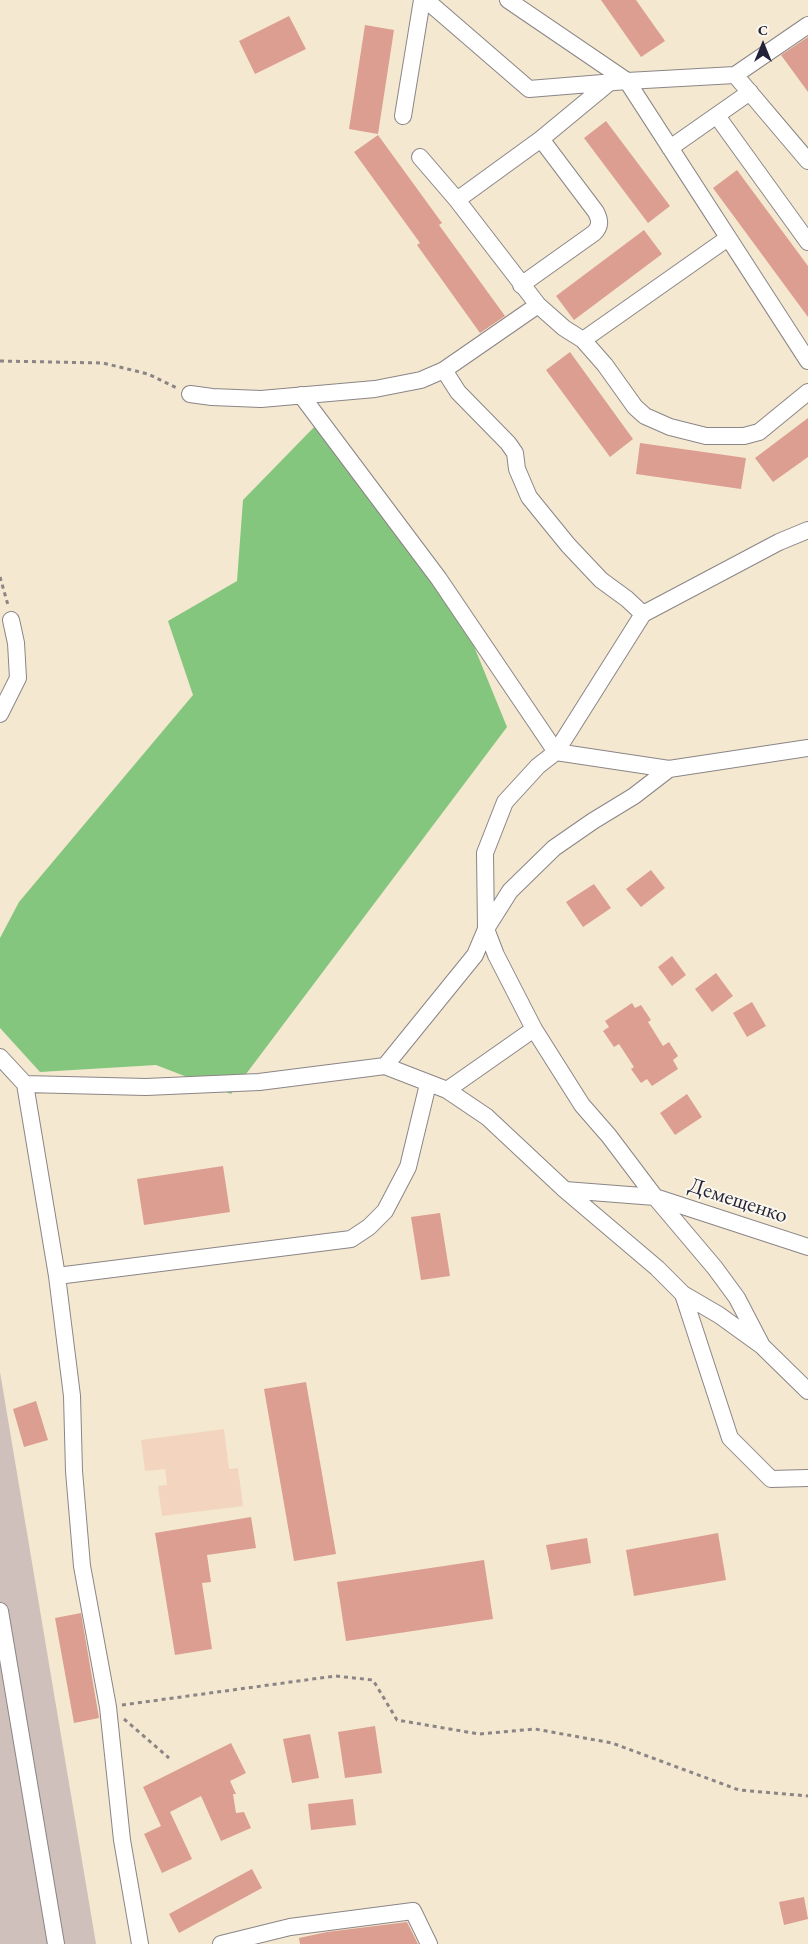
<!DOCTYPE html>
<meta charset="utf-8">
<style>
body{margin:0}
#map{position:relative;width:808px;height:1944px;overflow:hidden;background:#f4e8d0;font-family:"EB Garamond",serif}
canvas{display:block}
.north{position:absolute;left:738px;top:20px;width:50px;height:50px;-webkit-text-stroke:4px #fbf7ec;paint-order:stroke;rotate:0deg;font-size:14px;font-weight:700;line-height:20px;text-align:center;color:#22223b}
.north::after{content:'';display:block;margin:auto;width:18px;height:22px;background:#22223b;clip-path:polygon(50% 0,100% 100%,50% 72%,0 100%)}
</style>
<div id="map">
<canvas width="808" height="1944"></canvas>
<div class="north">С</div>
</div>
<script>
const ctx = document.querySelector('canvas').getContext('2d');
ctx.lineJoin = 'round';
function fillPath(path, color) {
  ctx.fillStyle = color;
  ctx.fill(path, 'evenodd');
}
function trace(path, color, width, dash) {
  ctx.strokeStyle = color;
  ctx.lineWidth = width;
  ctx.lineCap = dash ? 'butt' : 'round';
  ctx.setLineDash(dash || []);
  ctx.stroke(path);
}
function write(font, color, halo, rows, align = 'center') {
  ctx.font = font + ' "EB Garamond",serif';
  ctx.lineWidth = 4;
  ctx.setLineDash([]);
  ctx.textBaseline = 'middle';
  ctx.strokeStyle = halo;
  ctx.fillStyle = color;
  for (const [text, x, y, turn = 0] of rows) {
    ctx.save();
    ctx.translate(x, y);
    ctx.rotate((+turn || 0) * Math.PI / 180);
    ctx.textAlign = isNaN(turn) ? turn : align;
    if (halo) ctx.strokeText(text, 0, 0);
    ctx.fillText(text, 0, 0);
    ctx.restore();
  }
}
fillPath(new Path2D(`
 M224 1429 229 1469 238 1468 243 1506 162 1516 158 1486 167 1485 165 1469 145 1471 141 1440Z`), '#f3d4bf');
fillPath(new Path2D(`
 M0 1372 96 1944H0Z`), '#cfc0bb');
fillPath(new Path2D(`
 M320 421 469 634 507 727 231 1094 156 1065 40 1072 0 1028V938L19 902 193 695 168 621 237 581 243 500Z`), '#85c67e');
fillPath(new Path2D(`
 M601 0H636L665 41 641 57Z
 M289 16 306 49 255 74 239 41Z
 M365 25 394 30 378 134 349 129Z
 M808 37V92L781 55Z
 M606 121 670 206 648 223 584 138Z
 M378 135 442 223 439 225 505 316 480 333 417 245 420 243 354 152Z
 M737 170 808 266V317L713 188Z
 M644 230 662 254 574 320 556 296Z
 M570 352 633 439 610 457 546 370Z
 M808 418V457L773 482 755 458Z
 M640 443 746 458 741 489 636 474Z
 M651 870 665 888 641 907 626 889Z
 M594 884 611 908 583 927 566 902Z
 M672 956 686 975 672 986 658 967Z
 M716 973 733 996 712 1012 695 989Z
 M752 1002 766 1026 747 1037 733 1013Z
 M632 1003 635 1008 641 1005 651 1020 648 1022 663 1046 669 1042 678 1056 673 1060 678 1069 652 1086 647 1079 641 1083 631 1069 634 1067 619 1044 614 1047 603 1031 609 1027 605 1021Z
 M687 1094 702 1117 675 1135 660 1113Z
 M223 1166 230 1212 144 1225 137 1179Z
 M440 1213 450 1276 421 1280 411 1217Z
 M306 1382 336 1554 294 1561 264 1389Z
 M36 1401 48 1440 24 1447 13 1409Z
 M251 1517 256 1548 207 1555 211 1582 202 1583 212 1649 175 1655 155 1533Z
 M718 1533 726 1580 634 1596 626 1550Z
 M587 1538 591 1563 551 1570 546 1545Z
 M484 1560 493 1619 346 1641 337 1582Z
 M81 1613 99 1718 74 1723 55 1618Z
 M375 1726 382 1773 345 1778 338 1732Z
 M310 1734 319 1778 292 1783 283 1739Z
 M231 1743 246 1773 230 1781 236 1794H233L236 1813 244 1812 251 1828 221 1841 201 1796 170 1812 192 1859 162 1873 144 1834 161 1826 143 1787Z
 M353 1799 356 1825 311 1830 308 1804Z
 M252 1869 262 1888 179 1933 169 1914Z
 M804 1897 808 1919 784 1925 779 1902Z
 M407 1922 418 1944H300L299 1938 327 1932Z`), '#dc9e91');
const minor = new Path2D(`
 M426 0 529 89 627 81 735 75 808 161
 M508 0 627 81 808 361
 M735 75 808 25
 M610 82 541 139 457 200 538 305 564 328 583 340 605 365 635 407 645 416 670 427 706 436H744L759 432 808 392
 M403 116 422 0
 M717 116 808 242
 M670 148 750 92
 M420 157 457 200
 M521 285 594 233C601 226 600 220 596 212L541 139
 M583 340 728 238
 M444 370 458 392 508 443 515 453 517 469 529 497 568 545 601 580 627 599 643 614
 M190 394 212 397 261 399 375 389 421 380 444 370 538 305
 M301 395 439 579 556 752 669 769 808 748
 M643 614 779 542 808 530
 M0 714 18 678 16 643 11 620
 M669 769 634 796 593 821 554 848 510 891 486 929 496 955 534 1029 582 1105 609 1136 655 1197 715 1268 737 1298 762 1346
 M0 1057 25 1084 57 1276 72 1396 74 1471 82 1566 108 1707 122 1840 140 1944
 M385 1066 447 1090 487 1117 565 1190 657 1268 683 1294 730 1438 771 1479 808 1478
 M25 1084 146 1087 259 1082 385 1066 475 955 486 929 485 853 505 802 538 766 556 752 643 614
 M447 1090 534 1029
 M565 1190 655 1197 808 1247
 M57 1276 351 1239 369 1227 385 1211 408 1167 428 1084
 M683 1294 719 1315 762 1346 808 1391
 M0 1611 56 1944
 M221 1944 290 1927 413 1911 429 1944`);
trace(minor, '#8b8586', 18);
trace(new Path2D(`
 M0 361 103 363 148 374 177 388
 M0 577 8 605
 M122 1705 335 1676 373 1680 397 1720 479 1734 535 1729 612 1743 739 1790 808 1796
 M124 1719 169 1758`), '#8b8586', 3, [4, 4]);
trace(minor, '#fff', 16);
write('22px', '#22223b', '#fbf7ec', [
 ["Демещенко",738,1201,18]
]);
</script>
